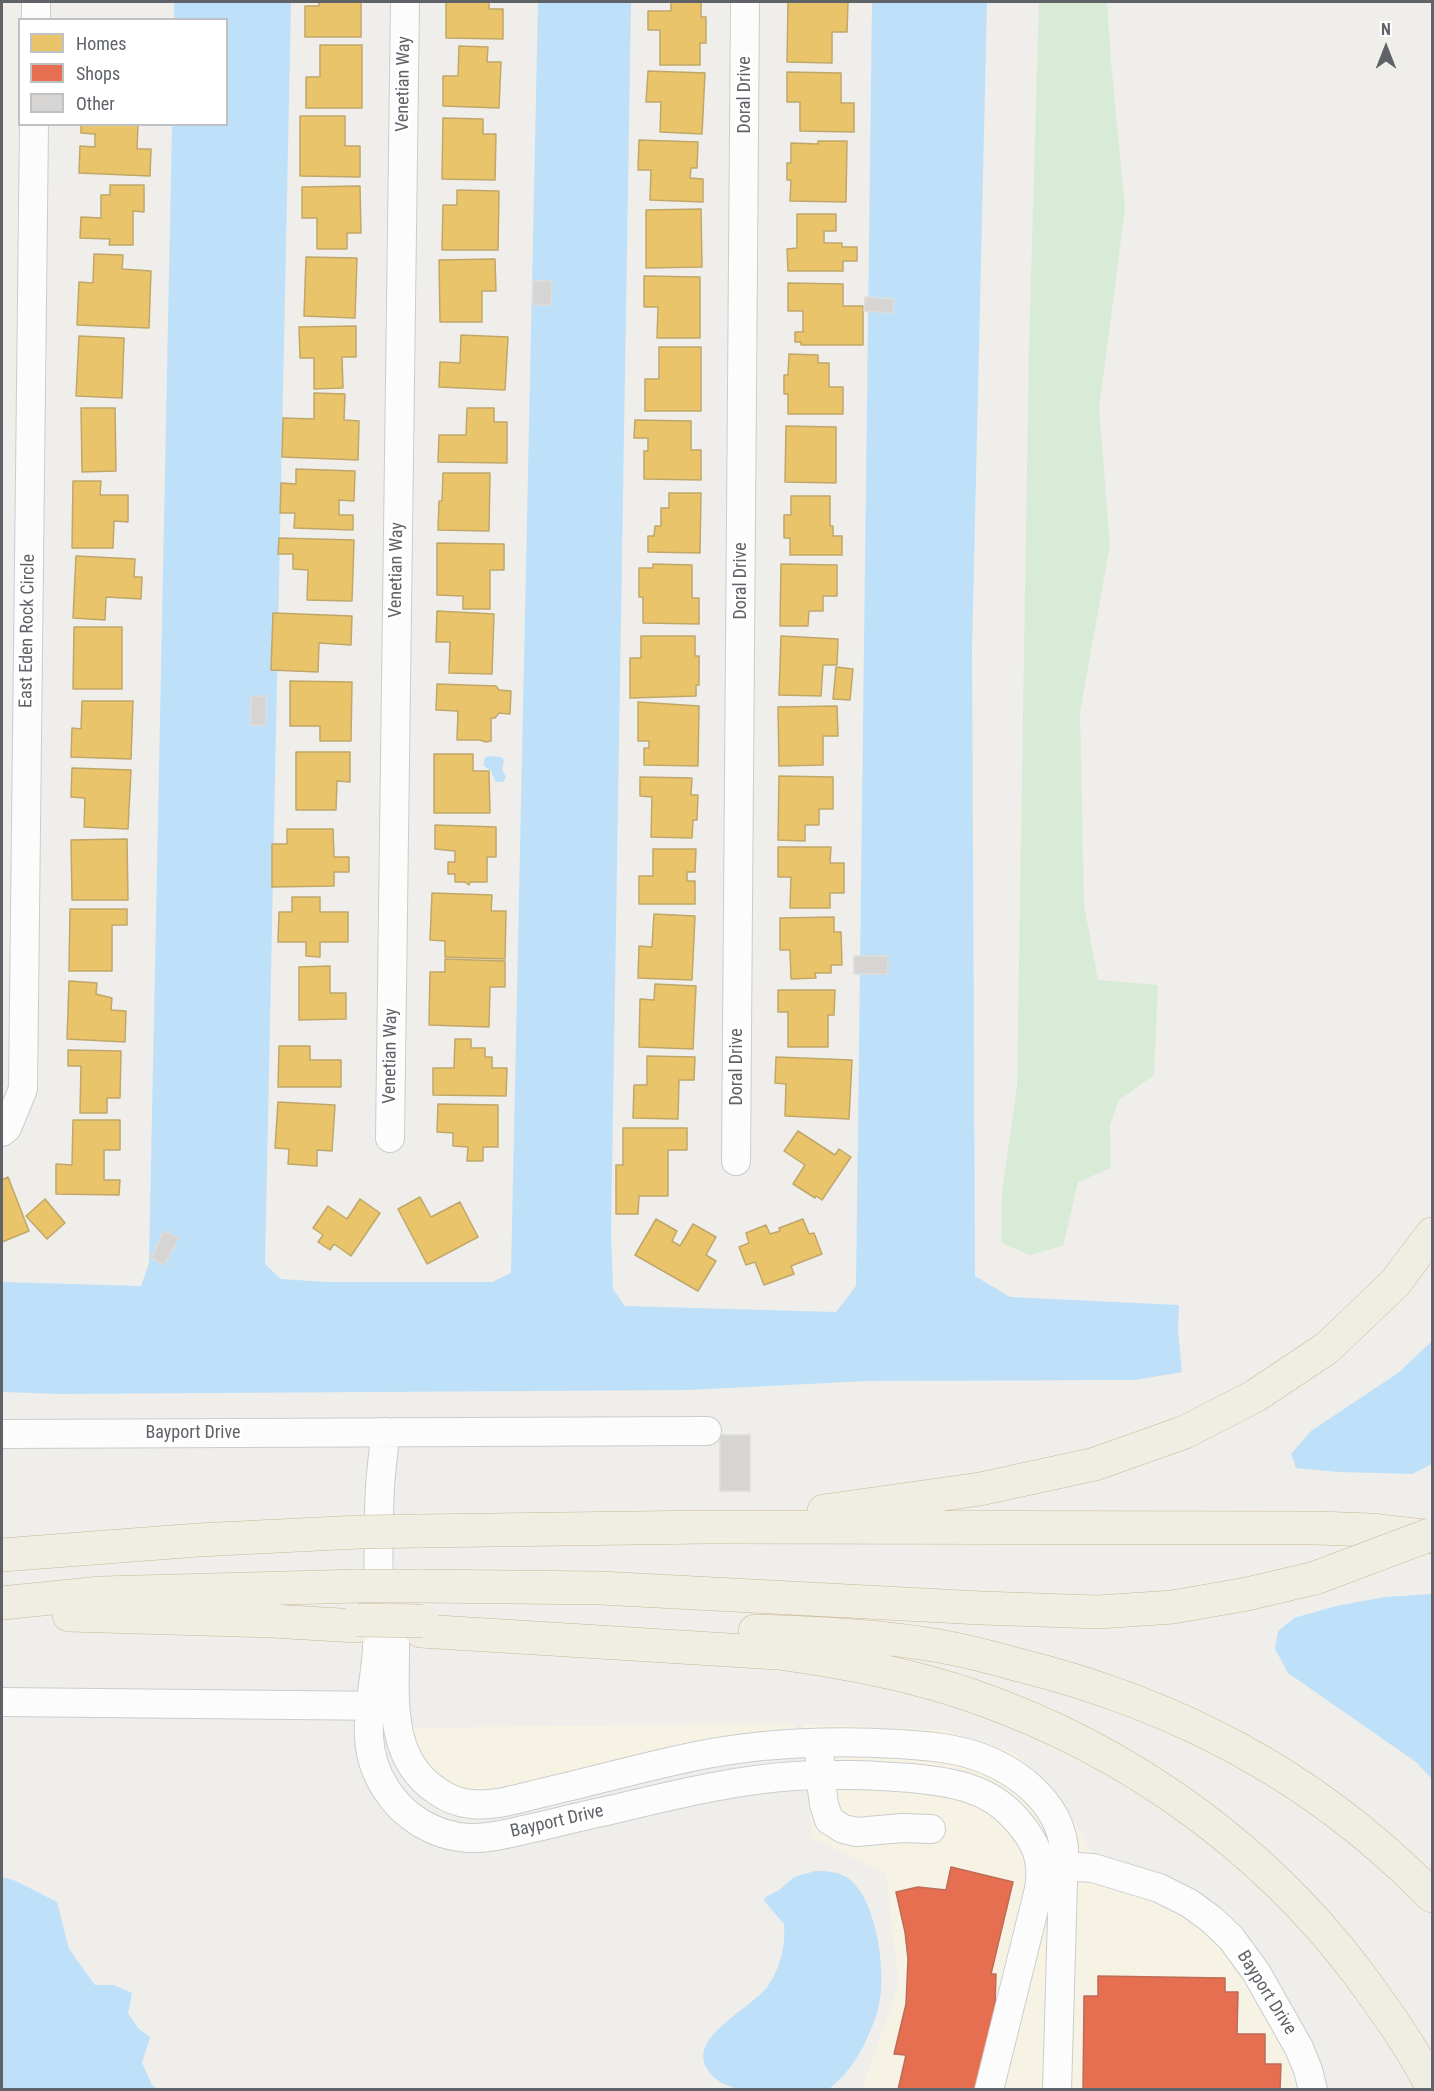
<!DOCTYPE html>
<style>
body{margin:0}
#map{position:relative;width:1434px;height:2091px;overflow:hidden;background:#efeeea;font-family:"Roboto Condensed",sans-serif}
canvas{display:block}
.frame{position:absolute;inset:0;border:3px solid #5f6368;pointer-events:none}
.legend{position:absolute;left:18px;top:18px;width:210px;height:108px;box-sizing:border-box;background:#fff;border:2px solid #bfc1c3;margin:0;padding:8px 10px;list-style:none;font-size:18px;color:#5f6368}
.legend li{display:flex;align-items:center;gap:12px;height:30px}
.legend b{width:30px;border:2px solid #bfc1c3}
.north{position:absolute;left:1356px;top:18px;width:60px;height:60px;-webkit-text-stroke:4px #fff;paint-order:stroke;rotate:0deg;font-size:16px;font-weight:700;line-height:24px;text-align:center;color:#5f6368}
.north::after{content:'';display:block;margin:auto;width:21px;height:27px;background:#5f6368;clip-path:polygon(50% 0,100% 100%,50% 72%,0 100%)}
</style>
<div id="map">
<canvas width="1434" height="2091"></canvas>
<div class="frame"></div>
<ul class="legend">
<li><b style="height:16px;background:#e9c46a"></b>Homes</li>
<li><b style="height:16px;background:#e76f51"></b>Shops</li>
<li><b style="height:16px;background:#d6d5d3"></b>Other</li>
</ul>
<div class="north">N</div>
</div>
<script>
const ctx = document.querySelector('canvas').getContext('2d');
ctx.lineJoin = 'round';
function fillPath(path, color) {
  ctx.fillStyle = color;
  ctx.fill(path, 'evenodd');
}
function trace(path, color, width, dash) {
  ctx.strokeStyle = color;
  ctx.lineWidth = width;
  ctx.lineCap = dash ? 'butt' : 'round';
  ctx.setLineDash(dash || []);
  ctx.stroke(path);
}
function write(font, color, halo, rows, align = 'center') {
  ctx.font = font + ' "Roboto Condensed",sans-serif';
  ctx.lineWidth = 6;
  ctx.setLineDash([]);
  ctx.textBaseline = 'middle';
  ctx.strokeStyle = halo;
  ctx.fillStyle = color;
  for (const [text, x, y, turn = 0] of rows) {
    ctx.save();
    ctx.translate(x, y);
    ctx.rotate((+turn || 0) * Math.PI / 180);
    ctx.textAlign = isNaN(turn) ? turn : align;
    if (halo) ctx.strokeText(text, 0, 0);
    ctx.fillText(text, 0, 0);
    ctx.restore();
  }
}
fillPath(new Path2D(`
 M795 1723V1733L501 1791 471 1793 432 1774 407 1728Z
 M803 1724 944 1730 1013 1752 1061 1799 1093 1855 1180 1884 1323 2089H862L899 1984 886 1874 812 1837Z`), '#f7f3e4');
fillPath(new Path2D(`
 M1039 2H1107L1111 62 1125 209 1099 409 1110 545 1080 712 1084 905 1098 980 1158 985 1154 1075 1118 1101 1110 1126 1111 1168 1078 1182 1063 1246 1029 1255 1001 1242 1002 1192 1017 1087 1029 345Z`), '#d8ebd6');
fillPath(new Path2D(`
 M174 2H291L265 1264 281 1279 327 1282H492L511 1273 538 2H631L611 1234 613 1289 625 1306 836 1312 856 1286 872 2H987L972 650 975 1276 1010 1297 1179 1305 1178 1330 1182 1372 1135 1380 867 1381 689 1390 58 1394 2 1392V1282L141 1286 149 1263 172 125 226 124V20L174 19Z
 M488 756 501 757 504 760 502 769 506 777 503 782H496L491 771 484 766V759Z
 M1432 1341V1464L1412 1474 1338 1472 1296 1468 1291 1454 1311 1431 1398 1373Z
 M1432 1594V1779L1416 1762 1288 1673 1275 1649 1278 1631 1294 1618 1336 1606 1385 1597Z
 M815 1871C825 1871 836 1871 846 1877 877 1895 888 1977 878 2009 869 2039 854 2070 829 2089L740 2090C726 2085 713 2081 706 2067 690 2036 752 2008 768 1986 780 1969 786 1945 784 1924L765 1902 764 1898 779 1890 794 1877Z
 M2 1877 16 1881 57 1902 69 1949 95 1985H114L132 1993 128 2013 138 2028 150 2037 142 2063 152 2085 158 2089H2Z`), '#bfe0f9');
const homes = new Path2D(`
 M319 2H361V37H305V6H319Z
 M446 2H489V9H503V39L446 38Z
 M671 2H701V17H706V43H700V65H660V30H648V11H671Z
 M788 2H848L847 32H832V63L787 62Z
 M320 45H362V108H306V77H320Z
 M459 46 488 47 487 62H501L499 108 443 106V76H458Z
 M648 71 705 73 702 134 660 132 661 102H646Z
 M787 72 841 73V103H854V132L800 131V102H787Z
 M300 116H345V146H360V177L300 176Z
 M443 118 483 119V134H496L495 180 442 179Z
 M81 124H138L137 149H151L150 176 79 173 80 146 95 147V134L81 133Z
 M639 140 698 142 697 168H691L690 178 703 179V202L650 200 651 170H638Z
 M818 141H847L846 202 790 201 791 180H787V163H791V143L818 144Z
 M110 185H144V212L133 211V245H109L110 239 80 238 81 217 101 218V195H110Z
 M360 186 361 233H347V249H317V218H302V187Z
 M457 190 499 191 498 250H442L443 205H457Z
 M701 209 702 267 646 268V210Z
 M797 214H836V231H824V243H842V247H857V261H843V271H788L787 249 797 248Z
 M94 254 123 255 122 269 151 271 149 328 77 325 79 282 93 283Z
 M306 257 357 258 355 318 304 316Z
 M495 259 496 291H482V322H440L439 260Z
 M644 276 700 277V338H657L658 307H644Z
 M788 283 843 284V306H863V345H801V342H795V332H803V311H788Z
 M356 326V357H342L343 388 314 389V358H300L299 327Z
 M461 335 508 337 505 390 439 387 440 362 460 363Z
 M79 336 124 338 122 398 76 396Z
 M659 347H701V411H645V379H659Z
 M789 354 818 355V363H829V387H843V414H788V394H784V375H788Z
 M314 393 345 394 344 420 359 421 358 460 282 457 283 418 314 419Z
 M81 408H115L116 471 82 472Z
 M467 408H494V422H507V463L438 462 439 435H466Z
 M635 420 691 421V450H701V480L644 479V451H648V438H634Z
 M786 426 836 427V483L785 482Z
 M296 469 355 471 354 501 339 500V515H353V530L294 528 295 513H280L281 483 296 484Z
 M443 473H490L489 531 438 530 439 501H442Z
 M73 481H101L100 495H128V522L114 521 113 548H72Z
 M669 493H701L700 553 648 552V536H654L655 526H661V508H669Z
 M791 496H830V526H833V536H842V555H790V538H784V515H791Z
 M279 538 354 540 352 601 307 600 308 570 293 569V554H278Z
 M437 543 504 544V570H490V609H463V596L437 595Z
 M76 556 135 559 134 577H142L141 599 106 597 105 620 73 618Z
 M653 564 692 565V598H699V624L643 623V597H639V568H653Z
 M781 564 837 565V596H823V611H809L808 626H780Z
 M437 611 494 614 492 674 449 673 450 642H436Z
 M273 613 352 616 351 645 319 643 318 672 271 670Z
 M74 627H122V689H73Z
 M641 636H695V656H699V685H696V696L630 698V658H641Z
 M781 636 838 639 837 665H823L821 696 779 695Z
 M836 667 853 669 850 700 833 699Z
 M290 681 352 682 351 741H320V726H290Z
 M437 684 496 686 499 690 511 691 510 714 499 713 495 718H491V741L486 742 480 740H457L458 711 436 710Z
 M82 701H133L131 759 71 757 72 728 81 729Z
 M638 702 699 706 698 766 644 765V748H649V741H638Z
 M837 706 838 736H823V765L779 766 778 707Z
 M296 752H350V782L337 781 336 810H296Z
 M434 754H473V771H489L490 813H434Z
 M72 768 131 770 128 829 84 827 85 798 71 797Z
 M779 776 833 777V809H819V825H805V841L778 840Z
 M640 777 692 778 691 795H698L697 820H693L692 838 651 837 652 797 640 796Z
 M435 825 496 827V857H487V882H470L469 885 465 882H455V874H448V862H455V851L435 849Z
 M287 829H333L334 857H349V872H334V886L272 887V844H287Z
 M127 839 128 900H72L71 840Z
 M778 847H831L830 863H844V893H830V908H790L791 877H778Z
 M653 849H696L695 872H687V881H695V904H639V876H653Z
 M432 893 492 895 491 911H506L505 959 445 957V941L430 940Z
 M292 897H320V912H348V942H320V957L306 956V942H278L279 912H292Z
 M70 909H127V925H112V971H69Z
 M654 914 695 916 692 980 638 978 639 946 652 947Z
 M834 917V932H841L842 965H831V973H815L816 978 791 979 790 950H780V918Z
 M445 959 505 961V987H490L489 1027 429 1025 430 972H445Z
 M330 966V993H346V1019L299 1020V967Z
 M69 981 97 983 96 994 112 998 111 1010 126 1011 125 1042 67 1039Z
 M655 984 696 986 693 1049 639 1047 640 999 654 1000Z
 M778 990H835L834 1015H828V1047H788V1012H778Z
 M455 1039H471V1048H485V1057H492V1068H507L506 1096 433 1095V1068H454Z
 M279 1046H310V1060H341V1087H278Z
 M68 1050 121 1051 120 1098H107V1113H80L81 1066H68Z
 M647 1056 695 1057 694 1080H679L678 1119 633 1118 634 1085H647Z
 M776 1057 852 1060 849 1119 785 1116 786 1084 775 1083Z
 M278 1102 335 1105 332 1151 317 1150V1166L288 1164 289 1149 275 1148Z
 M438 1104 498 1105V1147H483V1161H467L468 1147 453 1146V1133L437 1132Z
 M73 1120H120V1150H104V1180H120L119 1195 56 1194V1164L72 1165Z
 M623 1128H687V1150H668V1196H639L638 1214H616V1165H623Z
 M798 1131 835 1155 839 1149 851 1157 822 1200 816 1196 815 1198 793 1184 805 1165 784 1151Z
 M8 1177 29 1231 2 1242V1180Z
 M420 1197 431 1217 460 1202 478 1237 427 1264 398 1209Z
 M45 1199 65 1223 47 1239 26 1216Z
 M360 1199 380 1213 351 1256 334 1244 330 1250 318 1242 323 1235 313 1228 328 1206 347 1219Z
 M656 1219 677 1231 672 1241 680 1246 693 1224 716 1237 706 1255 716 1261 698 1291 635 1255Z
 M803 1219 809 1234 814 1233 822 1254 791 1266 794 1274 764 1285 755 1262 746 1265 739 1247 749 1243 746 1233 766 1225 770 1234 780 1231 779 1228Z`);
fillPath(homes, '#e9c46a');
trace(homes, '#c0a769', 1.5);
const shops = new Path2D(`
 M951 1867 1013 1882 991 1974H996L994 2039 980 2090H898L906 2055 894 2054 906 2004 908 1959 905 1932 896 1892 918 1887 946 1890Z
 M1098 1976 1225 1978V1992H1238L1237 2034H1265V2064H1281L1280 2090H1083L1084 1996H1098Z`);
fillPath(shops, '#e76f51');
trace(shops, '#be6b58', 1.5);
const building = new Path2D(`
 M533 281H552L551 305H533Z
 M865 297 894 299 893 313 864 311Z
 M251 696H266V725H251Z
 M854 956H888V974H854Z
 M164 1231 178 1238 165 1265 151 1258Z
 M720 1435H750V1491H720Z`);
fillPath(building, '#d6d5d3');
trace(building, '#deddd9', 1.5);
const minor = new Path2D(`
 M36 20V2
 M2 1132 7 1128 23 1089 34 124
 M390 1138 405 2
 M736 1161 745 2
 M385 1432C384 1451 381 1469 380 1487 377 1541 380 1595 377 1648 376 1677 367 1708 369 1737 370 1755 376 1774 386 1789 403 1817 435 1836 468 1838 489 1839 509 1833 528 1829 555 1823 582 1816 610 1810 670 1796 732 1780 795 1776 833 1773 872 1775 911 1778 951 1782 988 1787 1016 1819 1036 1842 1044 1859 1039 1889L989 2090
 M2 1434 707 1431
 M395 1638C396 1691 385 1757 437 1791 447 1798 459 1803 471 1804 496 1807 522 1797 546 1792 593 1781 640 1768 687 1758 756 1743 829 1740 899 1744 923 1746 947 1747 970 1754 1013 1767 1059 1800 1064 1848L1057 2090
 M2 1702 389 1706
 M820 1757V1775L824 1804 829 1820 843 1829 857 1832 902 1828 931 1829
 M1045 1865 1093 1868 1159 1888 1189 1903 1211 1919 1231 1938 1256 1972 1299 2048 1308 2070 1313 2090`);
const highway = new Path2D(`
 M824 1511 980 1489 1095 1464 1185 1432 1255 1396 1327 1348 1395 1283 1432 1234
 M420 1531 706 1527 1316 1528 1371 1530 1432 1537
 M2 1555 198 1540 359 1532
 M420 1586 600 1588 981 1608 1098 1612 1173 1607 1247 1594 1315 1578
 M2 1603 101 1593 359 1586
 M69 1615 272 1621 357 1626
 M421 1631 778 1653C845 1662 910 1674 973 1696 1126 1749 1261 1845 1358 1973 1385 2010 1412 2047 1432 2087
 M755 1631C812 1633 870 1635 927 1644 956 1648 986 1656 1015 1664 1177 1704 1315 1776 1432 1896`);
trace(minor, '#cbcccc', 30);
trace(highway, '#c8b996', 34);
trace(minor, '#fdfcfc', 28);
trace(highway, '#f0ede3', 33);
const highwayBridge = new Path2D(`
 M359 1532 420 1531
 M1315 1578 1432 1534
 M359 1586H420
 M357 1620 423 1621`);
trace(highwayBridge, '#c8b996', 34, []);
trace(highwayBridge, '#f0ede3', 33);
write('18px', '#5f6368', '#fff', [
 ["Venetian Way",404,84,-89],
 ["Doral Drive",745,95,-90],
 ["Venetian Way",397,570,-89],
 ["Doral Drive",741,581,-90],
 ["East Eden Rock Circle",28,631,-89],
 ["Venetian Way",391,1056,-89],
 ["Doral Drive",737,1067,-90],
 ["Bayport Drive",193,1433],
 ["Bayport Drive",557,1822,-13],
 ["Bayport Drive",1266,1993,58]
]);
</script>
